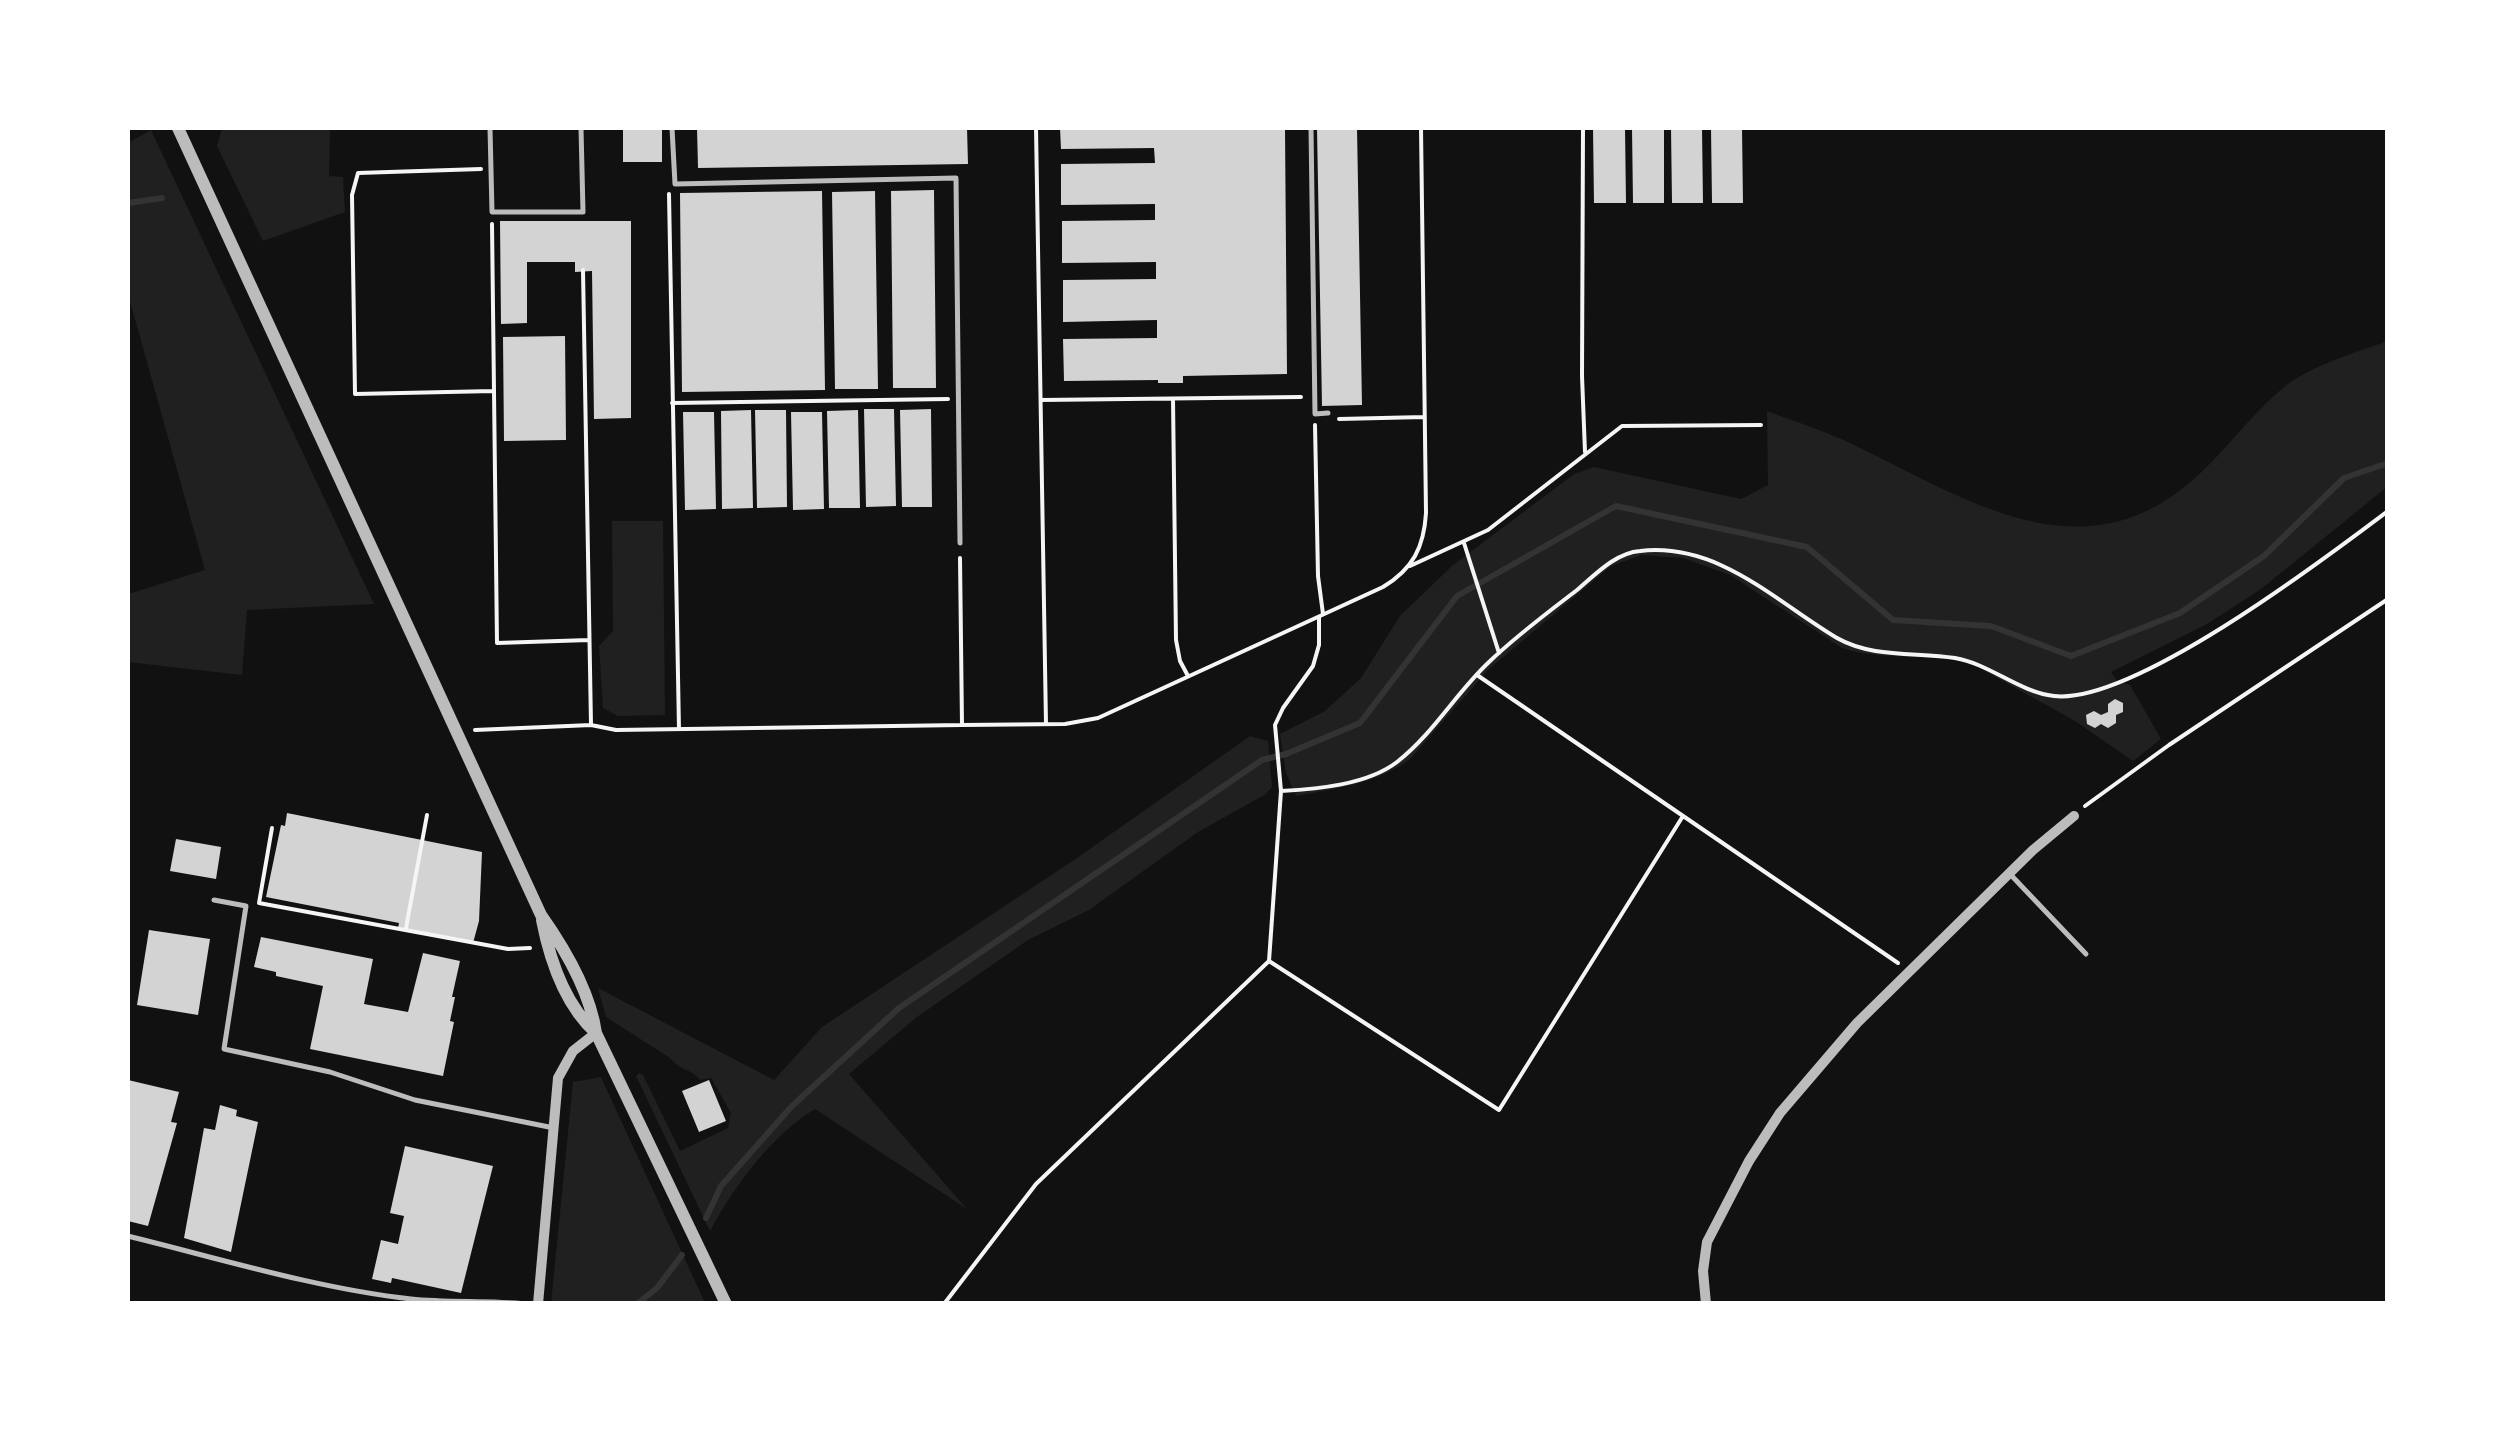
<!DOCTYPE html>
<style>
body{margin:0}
#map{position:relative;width:2515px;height:1431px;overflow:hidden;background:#111;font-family:Bitter,serif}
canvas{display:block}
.frame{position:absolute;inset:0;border:130px solid #fff;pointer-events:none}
</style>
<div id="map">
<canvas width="2515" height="1431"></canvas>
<div class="frame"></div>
</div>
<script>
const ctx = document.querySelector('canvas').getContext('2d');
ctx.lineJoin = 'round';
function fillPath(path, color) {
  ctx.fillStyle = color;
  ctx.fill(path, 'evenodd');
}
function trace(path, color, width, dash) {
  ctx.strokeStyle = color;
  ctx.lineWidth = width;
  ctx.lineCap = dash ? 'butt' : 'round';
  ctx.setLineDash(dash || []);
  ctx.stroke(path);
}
fillPath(new Path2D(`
 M222 128H330L329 176 343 177 345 212 263 241 217 146Z
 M151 130 374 604 247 610 242 675 128 662V594L205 570 128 294V143Z
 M2387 341V487L2261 589 2207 624 2111 672 2117 681 2130 685 2161 739 2133 761 2075 721 1974 665C1931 651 1884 662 1842 648L1730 575 1683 558 1641 555 1611 566 1489 669 1410 759C1376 784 1337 788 1296 796L1286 773 1280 734 1325 711 1361 678 1400 616 1453 565 1574 474 1594 467 1741 499 1768 485 1767 411C1796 422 1825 431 1852 444 1961 496 2077 577 2188 484 2223 455 2249 416 2284 387 2314 364 2353 354 2387 341Z
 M612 521H663L665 715 618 716 603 708 599 646 613 631Z
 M1250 736 1268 741 1272 787 1266 794 1198 832 1089 910 1028 940 917 1017 849 1074 967 1209 815 1109C771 1136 735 1185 710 1231L636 1076 639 1073 643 1075 680 1151 728 1128 731 1113 711 1078 700 1080C692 1069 679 1070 670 1058L606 1017 598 988 774 1080 822 1027 1077 858Z
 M601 1077 705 1303H551L573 1082Z`), '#202020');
trace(new Path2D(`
 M128 203 162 198
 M706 1218 721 1186 792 1106 899 1008 1262 760 1286 754 1360 723 1457 596 1616 506 1807 547 1893 620 1991 626 2071 656 2180 613 2264 556 2344 478 2388 463
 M637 1304 657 1288 682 1255`), '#333', 6);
fillPath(new Path2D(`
 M697 128H967L968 164 698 168Z
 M1060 128H1285L1287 374 1183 376V383H1158V380L1064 381 1063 339 1157 338V320L1063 322V280L1156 279V262L1062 263V221L1155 220V204L1061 205V164L1155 163 1154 148 1061 149Z
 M1317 128H1357L1362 405 1322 406Z
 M1593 128H1625L1626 203H1594Z
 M1632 128H1664V203H1633Z
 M1671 128H1702L1703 203H1672Z
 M1711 128H1742L1743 203H1712Z
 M623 129H662V162H623Z
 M934 190 936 388H893L891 191Z
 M822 191 825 390 682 392 680 193Z
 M875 191 878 389H835L832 192Z
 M500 221H631V418L594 419 592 271 575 272V262H527V323L501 324Z
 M565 336 566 440 504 441 503 337Z
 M864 409H894L896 506 866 507Z
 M931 409 932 507H902L900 410Z
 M751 410 753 508 722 509 721 411Z
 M755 410H786L787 507 757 508Z
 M858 410 860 508H829L827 411Z
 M683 412H714L716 509 685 510Z
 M791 412H822L824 509 793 510Z
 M2115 699 2123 703V712L2116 715V723L2108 728 2101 724 2095 728 2087 724 2086 715 2094 711 2101 715 2108 712V704Z
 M287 813 482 852 479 921 473 943 398 928 399 923 266 897 281 825 285 826Z
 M176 839 221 847 216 879 170 871Z
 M149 930 210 939 198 1015 137 1005Z
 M261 937 373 959 364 1004 408 1012 423 953 460 961 452 997H455L450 1021 454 1022 443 1076 310 1049 323 986 276 976V972L254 967Z
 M128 1080 179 1092 171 1122 177 1123 148 1226 128 1221Z
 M709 1080 726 1121 699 1132 682 1091Z
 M220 1105 237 1110 236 1116 258 1122 231 1252 184 1238 204 1128 215 1130Z
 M405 1146 493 1166 461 1293 392 1278 391 1283 372 1279 381 1240 398 1244 404 1216 390 1213Z`), '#d3d3d3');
trace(new Path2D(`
 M1036 128 1046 724
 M1583 128 1582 376 1585 452
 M481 169 358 173 352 195 355 394 494 391
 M669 194 679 729
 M492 224 497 643 589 640
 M583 270 591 725
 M1173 399 1176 640 1180 661 1188 676
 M1041 400 1301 397
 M672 403 948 399
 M1339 419 1424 417
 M1315 425 1318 576 1323 614
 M1464 543 1499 653
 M1410 566 1488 530 1622 426 1761 425
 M1477 675 1898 963
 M962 725 1065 724 1098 718 1383 587C1413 569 1424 547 1426 513L1421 128
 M475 730 591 725 616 730 962 725 960 558
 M1281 791C1317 789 1367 785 1397 762 1433 734 1456 693 1489 662 1516 636 1547 613 1577 590 1595 575 1615 553 1640 551 1718 542 1775 601 1837 638 1872 658 1916 652 1955 658 1990 664 2019 692 2054 696 2132 705 2323 560 2388 511
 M2085 806 2169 745 2388 599
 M272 828 259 903 508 949 530 948
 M406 928 427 815
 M1269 961 1499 1110 1683 816
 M944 1304 1036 1184 1269 961 1281 791 1275 725 1283 708 1313 666 1319 645V618`), '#f5f5f5', 4);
trace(new Path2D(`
 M490 128 492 212H583L581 128
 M672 128 675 184 956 178 960 543
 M1311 128 1315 414 1328 413
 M2009 873 2086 954
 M214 900 246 906 224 1049 330 1072 415 1100 554 1128
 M128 1236C217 1258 319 1289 411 1299 449 1303 488 1300 526 1304`), '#bcbcbc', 5);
trace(new Path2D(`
 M538 1304 558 1078 573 1051 596 1033
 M1706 1304 1703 1271 1707 1242 1749 1161 1780 1113 1857 1023 2033 850 2074 816`), '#bcbcbc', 10);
trace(new Path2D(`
 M178 128 541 915C565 949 590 991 596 1033L726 1304
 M542 920C550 961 565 1005 596 1033`), '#bcbcbc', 12);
</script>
